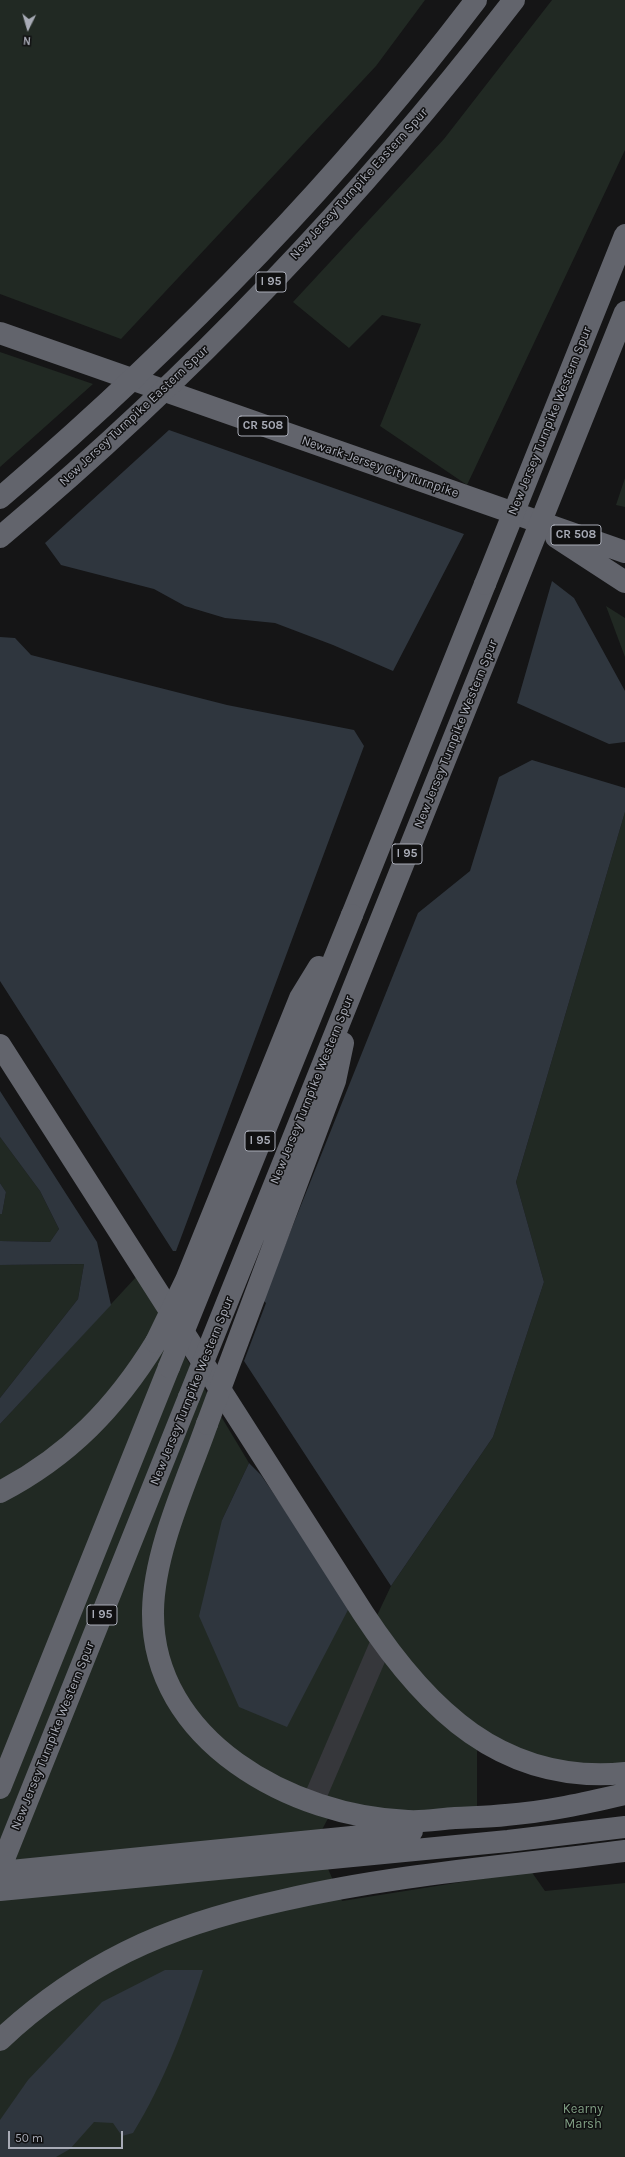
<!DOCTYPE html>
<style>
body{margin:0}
#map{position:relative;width:625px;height:2157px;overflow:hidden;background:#151516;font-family:Karla,sans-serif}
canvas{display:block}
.north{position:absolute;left:8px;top:8px;width:40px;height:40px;-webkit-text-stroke:3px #101011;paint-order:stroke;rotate:185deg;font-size:11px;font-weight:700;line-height:16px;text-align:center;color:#a8abb6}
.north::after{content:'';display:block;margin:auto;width:14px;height:18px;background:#a8abb6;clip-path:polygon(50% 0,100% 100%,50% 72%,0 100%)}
.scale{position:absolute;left:8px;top:2131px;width:115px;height:18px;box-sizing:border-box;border:2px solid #a8abb6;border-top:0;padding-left:5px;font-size:12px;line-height:14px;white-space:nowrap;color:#a8abb6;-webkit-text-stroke:3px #101011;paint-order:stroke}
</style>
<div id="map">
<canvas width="625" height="2157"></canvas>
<div class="north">N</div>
<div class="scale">50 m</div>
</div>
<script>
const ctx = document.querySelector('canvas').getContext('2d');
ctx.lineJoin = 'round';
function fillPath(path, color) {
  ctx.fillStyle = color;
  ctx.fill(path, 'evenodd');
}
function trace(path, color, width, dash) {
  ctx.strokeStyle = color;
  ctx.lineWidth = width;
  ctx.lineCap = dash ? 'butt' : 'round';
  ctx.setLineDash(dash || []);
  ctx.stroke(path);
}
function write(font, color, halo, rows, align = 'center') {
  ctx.font = font + ' Karla,sans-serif';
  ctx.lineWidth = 3;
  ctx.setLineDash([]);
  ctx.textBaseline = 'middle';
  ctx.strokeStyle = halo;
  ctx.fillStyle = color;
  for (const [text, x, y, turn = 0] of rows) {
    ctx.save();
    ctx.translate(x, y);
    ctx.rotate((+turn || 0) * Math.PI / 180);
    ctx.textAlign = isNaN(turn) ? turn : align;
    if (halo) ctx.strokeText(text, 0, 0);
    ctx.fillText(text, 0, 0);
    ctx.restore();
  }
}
fillPath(new Path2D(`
 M0 0H425L376 66 121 339 0 294Z
 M552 0H625V150L467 485 380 426 421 324 382 315 349 348 293 302 444 139Z
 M0 352 93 384 0 467Z
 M625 478V507L616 505Z
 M606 606 625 618V657Z
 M625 812V1773L608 1775 477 1739V1817L333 1809 316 1841 342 1901 531 1871 545 1891 625 1883V2157H0V1424L137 1276 249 1463 222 1520 350 1606 372 1626 391 1586 493 1437 544 1282 516 1182Z
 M0 1137 40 1191 59 1229 50 1242 0 1241V1214H2L6 1192 0 1183Z
 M84 1264 78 1299 0 1398V1265Z`), '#212923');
fillPath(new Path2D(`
 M169 430 464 534 393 671 333 645 275 623 225 618 185 606 154 589 61 565 45 543Z
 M552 581 574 598 625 691V742L609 744 517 703Z
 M0 637 15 638 31 655 227 705 354 730 364 746 176 1251H173L0 981Z
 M532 760 625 788V812L516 1182 544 1282 493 1437 391 1586 244 1361 266 1303 263 1300 418 913 470 871 499 777Z
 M0 1091 97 1242 111 1305 0 1424V1398L78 1299 84 1264 0 1265V1241L50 1242 59 1229 40 1191 0 1137Z
 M0 1183 6 1192 2 1214H0Z
 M249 1463 261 1475 350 1606 287 1727 239 1707 199 1616 222 1520Z
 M165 1970H203C185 2026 164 2083 133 2133L122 2136 113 2123 94 2122 70 2149 56 2157H0V2120L28 2080 102 2002Z`), '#2f363e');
trace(new Path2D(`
 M313 1802 382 1641`), '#36373b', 22);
trace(new Path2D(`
 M0 333 625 552
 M556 537 625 582
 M352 915 485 584
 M0 1045 363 1613C426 1709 502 1785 625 1773
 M207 1424C187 1481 154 1550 153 1611 151 1741 293 1817 408 1821 424 1822 439 1819 455 1818 472 1817 489 1817 506 1815 546 1812 586 1803 625 1794
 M0 1492C69 1456 116 1407 156 1342
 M0 1788 169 1367
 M0 1869 189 1397
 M0 1872 412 1831
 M0 1890 508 1841 625 1827
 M0 2040C37 2005 80 1975 126 1952 176 1927 229 1912 284 1900 396 1874 511 1866 625 1851`), '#62646c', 22);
trace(new Path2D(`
 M0 498C174 349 338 182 476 0
 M0 537C190 378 363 196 514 0
 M485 584 625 235
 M156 1342 186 1280 300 998 319 967
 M169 1367 352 915
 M189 1397 625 312
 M207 1424 335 1081 343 1043`), '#62646c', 22);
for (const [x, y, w] of [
 [271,282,30],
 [263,426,50],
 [576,535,50],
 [407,854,30],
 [260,1141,30],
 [102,1615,30]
]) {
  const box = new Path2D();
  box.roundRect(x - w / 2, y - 10, w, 20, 3);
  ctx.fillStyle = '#101011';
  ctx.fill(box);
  trace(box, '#a8abb6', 1);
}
write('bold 12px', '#a8abb6', null, [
 ["I 95",271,282],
 ["CR 508",263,426],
 ["CR 508",576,535],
 ["I 95",407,854],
 ["I 95",260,1141],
 ["I 95",102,1615]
]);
write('13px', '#a8abb6', '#101011', [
 ["New Jersey Turnpike Eastern Spur",359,184,-48],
 ["New Jersey Turnpike Eastern Spur",134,416,-43],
 ["New Jersey Turnpike Western Spur",550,421,-68],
 ["Newark-Jersey City Turnpike",380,467,19],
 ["New Jersey Turnpike Western Spur",456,734,-68],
 ["New Jersey Turnpike Western Spur",312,1090,-68],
 ["New Jersey Turnpike Western Spur",192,1391,-68],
 ["New Jersey Turnpike Western Spur",53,1736,-68]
]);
write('13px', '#809f84', '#101011', [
 ["Kearny",583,2109],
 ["Marsh",583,2124]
]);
</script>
